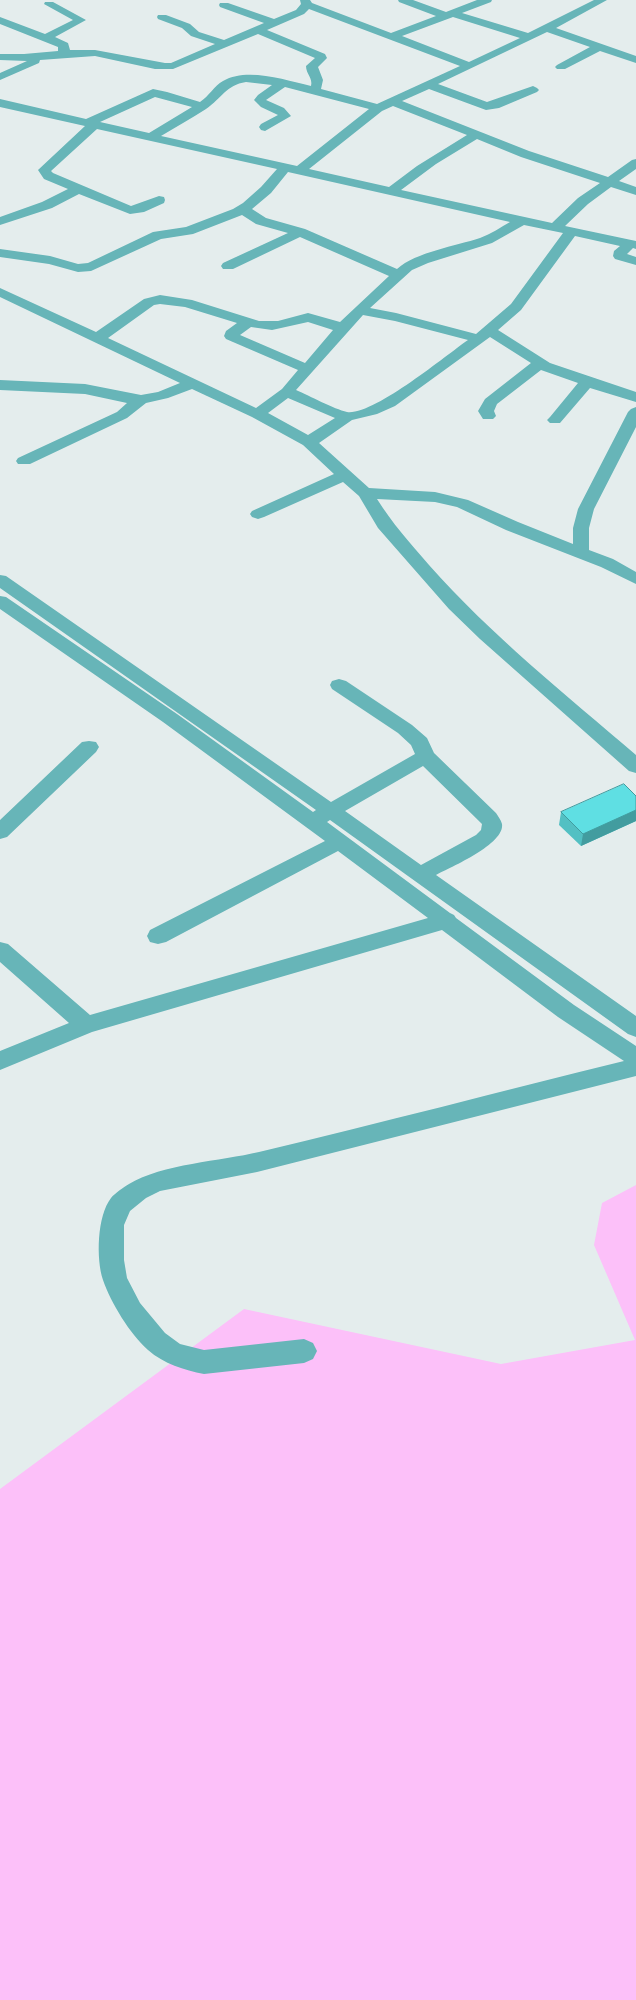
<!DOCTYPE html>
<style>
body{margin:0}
canvas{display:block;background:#e4eded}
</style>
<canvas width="636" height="2000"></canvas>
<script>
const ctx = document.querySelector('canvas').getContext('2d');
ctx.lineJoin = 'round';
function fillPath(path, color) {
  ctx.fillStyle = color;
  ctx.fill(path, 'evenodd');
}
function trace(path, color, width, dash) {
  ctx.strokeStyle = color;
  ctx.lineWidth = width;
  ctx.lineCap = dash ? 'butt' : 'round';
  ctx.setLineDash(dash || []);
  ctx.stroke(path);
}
fillPath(new Path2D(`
 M636 1185V2000H0V1489L244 1309 501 1364 635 1340 594 1245 602 1203Z`), '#fcc0f9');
fillPath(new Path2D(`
 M300 0H310L312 3 391 33 436 16 399 2 398 0H413L446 12 477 0H492L491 2 462 13 528 33 594 0H607L556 28 636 56V63L600 51 565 69H557L555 67 557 65 590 47 547 32 438 84 487 102 533 86 537 88 539 90 537 92 499 108 486 110 429 89 402 101 529 151 608 177 632 160 636 159V169L619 181 636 187V195L611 187 588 204 565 226 636 241V249L633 248 627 254 636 257V265L615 259 613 256 614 251 620 246 575 236 521 310 498 330 550 363 636 392V402L590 388 560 423H550L547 420 550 417 578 383 541 370 497 404 494 411 496 416 493 419H483L478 411 485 399 531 363 490 337 395 406 377 414 352 420 319 443 369 488 435 492 468 500 518 522 573 544V528L578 509 628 412 631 409 636 407V427L594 509 589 528V550L613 559 636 572V584L601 567 506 530 457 507 435 502 377 499C392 523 410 543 429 565 491 635 565 694 636 755V773L629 771 480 639 449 609 378 528 359 496 343 482 264 517 258 519 252 517 250 514 252 511 334 474 303 445 252 417 192 389 168 398 146 403 127 418 30 464H18L16 461 18 458 117 412 127 403 85 394 0 390V380L85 384 141 395 158 392 180 383 0 297V288L96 332 144 299 160 295 192 300 259 321H278L308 313 340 322 389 276 300 237 233 269H223L221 266 223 263 288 233 256 224 242 215 193 234 161 239 91 271 78 272 49 264 0 257V249L50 256 78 264 88 263 153 232 186 227 233 209 243 203 261 187 277 169 97 129 51 171 53 173 131 206 159 196 164 197 165 200 164 203 144 212 130 214 79 194 52 208 0 225V217L42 202 68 189 44 179 38 170 85 126 0 107V99L86 119 153 89 167 92 200 102C209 96 214 86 223 81 247 67 285 80 311 86 313 78 306 74 306 66L315 58 258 34 173 69H155L95 56 40 60 39 63 0 80V73L27 61 0 60V54H24L58 51V47L0 24V17L45 34 73 20 44 4 45 2H53L86 20 55 37 68 43 70 50H95L165 63H171L215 44 191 36 182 28 158 19 157 17 158 15H166L190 24 199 32 224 40 264 23 220 7 219 5 220 3H228L274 19 296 10 301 4ZM309 9 460 66 377 104 321 89 323 80 318 67 327 58 325 54 267 30 304 14ZM453 17 520 38 469 62 402 36ZM246 82 272 85 258 95 254 100 261 107 278 115 261 124 259 127 261 130 265 131 291 116 284 108 266 100 285 87 369 109 297 166 161 136C176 127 192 118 206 109 222 98 226 85 246 82ZM155 97 192 107 149 133 100 122ZM393 106 467 135 417 166 389 187 309 169 382 111ZM477 139 521 157 600 183 578 198 552 223 401 190 436 164ZM288 172 510 222C501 227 491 234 480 238 456 246 416 252 397 269L305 229 266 218 252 209 271 193ZM524 225 563 233 511 304 476 334 396 313 370 308 412 270 428 263 492 243ZM160 304 185 307 237 323 226 331 224 336 226 339 298 370 282 389 256 408 108 338 154 305ZM363 315 395 321 468 340C445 356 373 416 347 412 334 409 310 396 296 390ZM308 322 333 330 305 363 240 335 251 327 272 330ZM288 398 335 418 308 435 268 413Z
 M0 575 6 576 331 802 415 754 411 745 398 733 332 689 330 685 332 681 339 679 346 681 412 725 427 738 434 753 496 813C498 816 501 820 502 824 505 844 451 867 436 875L636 1016V1037L628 1034 330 820 327 822 450 913 454 915 456 918 574 1005 636 1046V1076L257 1172 160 1191 146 1198 130 1211 124 1225V1260L127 1278 140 1303 165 1333 180 1344 204 1350 304 1339 313 1343 317 1351 313 1359 304 1363 204 1374C184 1370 164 1364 148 1350 130 1334 111 1303 103 1280 96 1259 97 1216 111 1198 115 1193 124 1187 129 1184 162 1164 221 1161 259 1152 381 1123 502 1091 624 1061L558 1017 442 930 92 1032 0 1070V1051L69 1023 0 962V942L8 944 90 1015 428 918 338 851 166 942 158 944 150 942 147 936 150 930 325 841 163 722 0 609V596L6 597 177 714 313 812 316 810 0 588ZM423 766 482 824 481 830 476 835 421 865 345 811Z
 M89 741 96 742 99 747 96 752 7 837 0 839V820L82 742Z`), '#67b5b8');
fillPath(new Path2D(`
 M636 796V821L581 846 559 825 561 812Z`), '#52c0c3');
fillPath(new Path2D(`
 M636 810V821L581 846 583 834Z`), '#429c9f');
const building = new Path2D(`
 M624 784 636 796V810L583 834 561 812Z`);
fillPath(building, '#5fdfe3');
trace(building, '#429c9f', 1);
</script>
